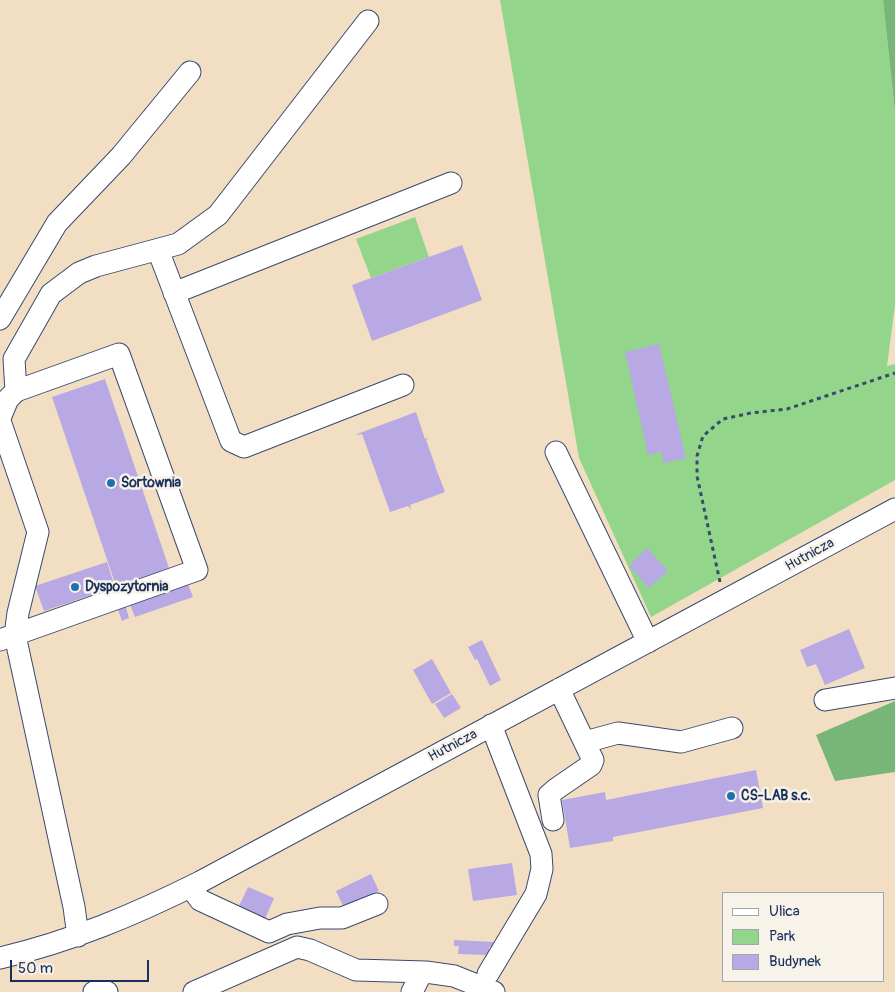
<!DOCTYPE html>
<style>
body{margin:0}
#map{position:relative;width:895px;height:992px;overflow:hidden;background:#f2dfc3;font-family:Pangolin,sans-serif}
canvas{display:block}
.legend{position:absolute;left:722px;top:892px;width:162px;height:90px;box-sizing:border-box;background:#f7f3e8;border:1px solid #9fa5b1;margin:0;padding:6px 9px;list-style:none;font-size:15px;color:#1b2f5e}
.legend li{display:flex;align-items:center;gap:10px;height:25px}
.legend b{width:25px;border:1px solid #9fa5b1}
.scale{position:absolute;left:10px;top:960px;width:139px;height:22px;box-sizing:border-box;border:2px solid #1b2f5e;border-top:0;padding-left:6px;font-size:15px;line-height:18px;white-space:nowrap;color:#1b2f5e;-webkit-text-stroke:4px #f7f3e8;paint-order:stroke}
</style>
<div id="map">
<canvas width="895" height="992"></canvas>
<ul class="legend">
<li><b style="height:6px;background:#fff"></b>Ulica</li>
<li><b style="height:14px;background:#94d58c"></b>Park</li>
<li><b style="height:14px;background:#b8a8e4"></b>Budynek</li>
</ul>
<div class="scale">50 m</div>
</div>
<script>
const ctx = document.querySelector('canvas').getContext('2d');
ctx.lineJoin = 'round';
function fillPath(path, color) {
  ctx.fillStyle = color;
  ctx.fill(path, 'evenodd');
}
function trace(path, color, width, dash) {
  ctx.strokeStyle = color;
  ctx.lineWidth = width;
  ctx.lineCap = dash ? 'butt' : 'round';
  ctx.setLineDash(dash || []);
  ctx.stroke(path);
}
function write(font, color, halo, rows, align = 'center') {
  ctx.font = font + ' Pangolin,sans-serif';
  ctx.lineWidth = 5;
  ctx.setLineDash([]);
  ctx.textBaseline = 'middle';
  ctx.strokeStyle = halo;
  ctx.fillStyle = color;
  for (const [text, x, y, turn = 0] of rows) {
    ctx.save();
    ctx.translate(x, y);
    ctx.rotate((+turn || 0) * Math.PI / 180);
    ctx.textAlign = isNaN(turn) ? turn : align;
    if (halo) ctx.strokeText(text, 0, 0);
    ctx.fillText(text, 0, 0);
    ctx.restore();
  }
}
fillPath(new Path2D(`
 M500 0H883L895 113V305L887 366 895 364V480L651 617 579 458Z
 M415 217 429 257 371 278 356 239Z`), '#94d58c');
fillPath(new Path2D(`
 M883 0H895V113Z
 M895 701V772L835 781 816 735Z`), '#77b678');
fillPath(new Path2D(`
 M462 245 482 300 372 341 352 285Z
 M659 344 686 458 664 463 661 452 648 455 625 352Z
 M105 379 169 568 116 586 52 397Z
 M416 412 425 439 429 438 426 440 435 465 436 464 435 466 445 492 410 505 411 510 408 506 390 512 362 434 357 435V434Z
 M646 549H648L668 571 649 588 629 566Z
 M107 562 115 587 44 611 35 586Z
 M187 582 193 597 135 617 130 605Z
 M125 604 129 618 122 621 117 607Z
 M849 629 865 668 825 685 816 664 807 667 800 650Z
 M482 640 501 680 490 686 477 659 475 660 468 647Z
 M432 659 451 693 432 704 413 670Z
 M452 694 461 708 444 718 435 704Z
 M756 770 763 808 613 837V841L570 848 562 800 605 792 606 800Z
 M512 863 517 895 473 901 468 869Z
 M371 874 379 891 344 908 336 891Z
 M248 887 274 898 265 919 238 908Z
 M454 940 494 942V947H489V955L458 954 459 946H454Z`), '#b8a8e4');
const minor = new Path2D(`
 M158 250 231 441 244 447 403 385
 M174 293 451 183
 M0 319 57 223 121 156 190 72
 M16 391 14 359 51 294 79 273 96 266 178 244 218 215 368 21
 M0 418 8 399 16 391 119 354 197 570 0 640
 M0 421 38 532 18 613 16 628V640L74 907 78 936
 M556 452 648 642
 M825 700 895 688
 M585 742 618 733 681 742 732 728
 M553 820 549 795 556 789 591 765 593 760 559 689
 M191 887 200 900 269 932 287 924 320 918H342L377 904
 M0 958C72 941 134 915 200 882L895 509
 M488 974 536 894 542 869 541 854 491 725
 M94 992H107
 M194 992 297 947 310 950 356 970 426 972 454 976 494 992
 M412 992 422 972`);
trace(minor, '#3b496d', 23);
trace(new Path2D(`
 M720 582 697 476V456L703 436 723 419 751 413 787 409 895 373`), '#3b496d', 3, [4, 4]);
trace(minor, '#fff', 21);
for (const [x, y, r, color] of [
 [111,483,5,"#1f6fb2"],
 [75,587,5,"#1f6fb2"],
 [731,796,5,"#1f6fb2"]
]) {
  const dot = new Path2D();
  dot.arc(x, y, r, 0, 2 * Math.PI);
  ctx.fillStyle = color;
  ctx.fill(dot);
  trace(dot, '#f7f3e8', 2);
}
write('bold 14px', '#1b2f5e', '#f7f3e8', [
 ["Sortownia",121,483],
 ["Dyspozytornia",85,587],
 ["CS-LAB s.c.",741,796]
], 'left');
write('14px', '#1b2f5e', '#f7f3e8', [
 ["Hutnicza",810,555,-29],
 ["Hutnicza",453,746,-28]
]);
</script>
